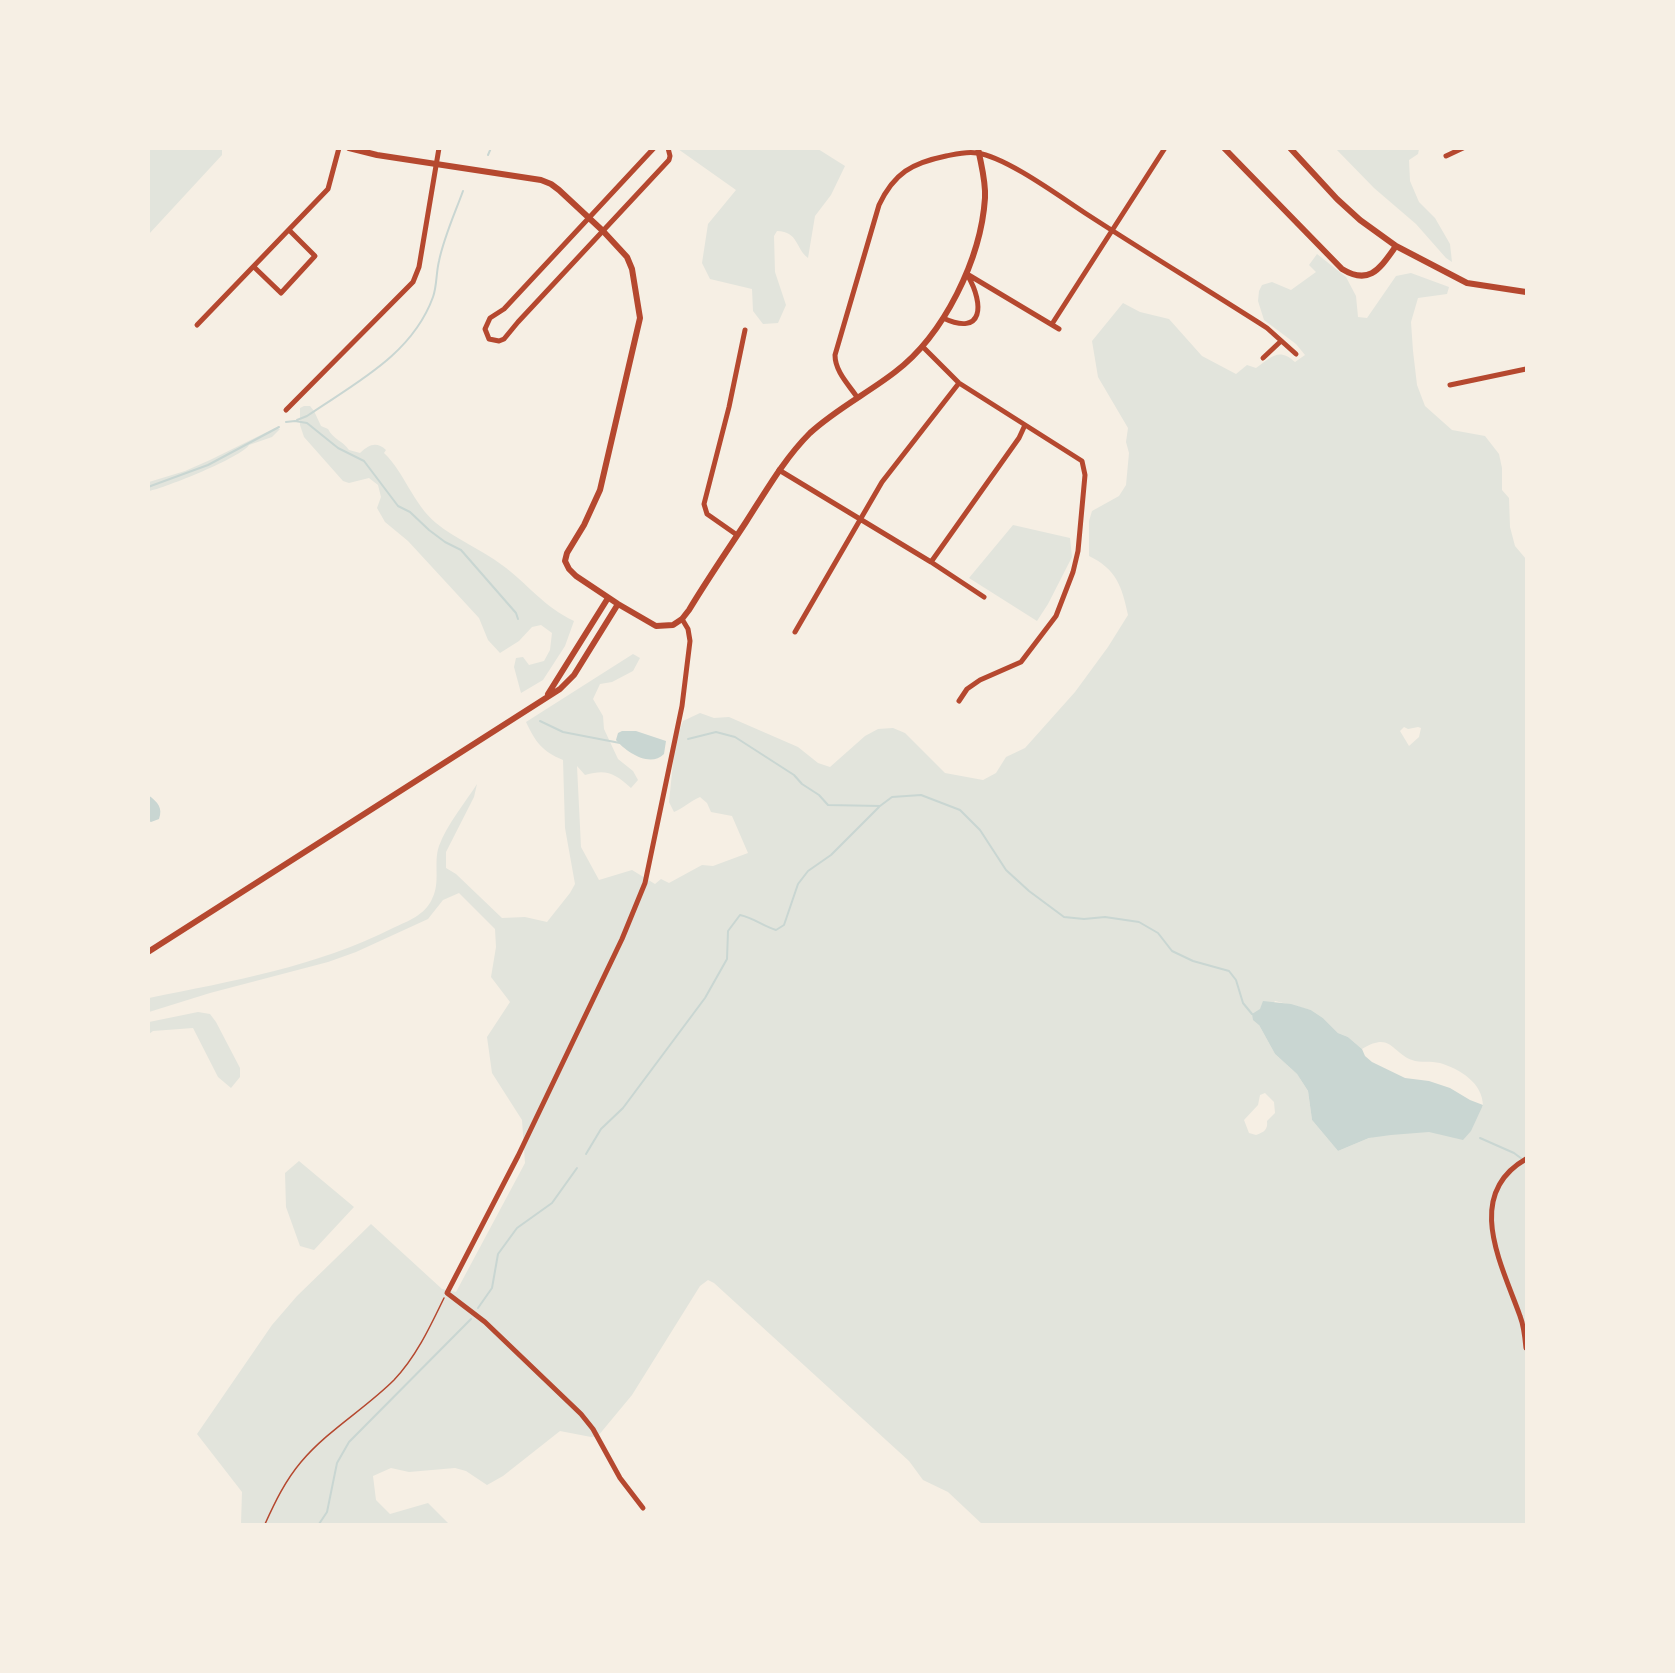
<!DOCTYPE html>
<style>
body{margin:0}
#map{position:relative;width:1675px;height:1673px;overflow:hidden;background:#f6efe4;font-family:"Playfair Display",serif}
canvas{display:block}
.frame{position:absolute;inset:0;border:150px solid #f6efe4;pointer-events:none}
</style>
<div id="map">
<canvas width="1675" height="1673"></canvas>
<div class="frame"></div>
</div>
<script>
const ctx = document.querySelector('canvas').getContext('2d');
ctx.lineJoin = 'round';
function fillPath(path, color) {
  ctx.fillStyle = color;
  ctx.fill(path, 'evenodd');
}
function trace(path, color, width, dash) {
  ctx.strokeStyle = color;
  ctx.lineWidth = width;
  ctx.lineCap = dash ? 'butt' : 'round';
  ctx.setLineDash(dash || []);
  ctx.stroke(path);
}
fillPath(new Path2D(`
 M149 148 222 149V155L149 234Z
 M678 149H818L845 166 831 195 815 216 808 258C795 248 799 232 777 231L774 236 775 272 786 305 778 323 763 324 753 311 752 289 710 279 702 263 708 224 736 190Z
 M1336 149H1419L1418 154 1409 160 1410 181 1419 202 1435 218 1450 244 1452 262 1446 258 1416 224 1374 188Z
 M1317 254 1346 277 1356 296 1358 317 1367 318 1396 276 1411 273 1449 287 1447 294 1418 298 1411 322 1413 351 1417 385 1425 406 1452 430 1485 436 1499 454 1502 468V490L1509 498 1510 527 1515 546 1526 559V1524H982L948 1492 923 1480 909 1461 714 1283 708 1280 700 1286 632 1395 598 1436 591 1437 560 1431 503 1476 487 1485 466 1471 455 1468 409 1472 391 1468 373 1476 376 1500 390 1514 428 1503 449 1524H241L242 1492 197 1434 272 1325 297 1296 371 1224 442 1289 456 1292 525 1163 522 1120 492 1073 487 1037 510 1002 491 977 496 947 495 929 459 893 443 900 428 919 356 952 328 962 210 993 149 1012V998C232 981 316 967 393 928 408 921 425 915 432 899 441 882 433 863 439 846 447 824 465 803 477 784L474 797 446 852V868L456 874 502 918 525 917 547 922 570 893 575 884 565 828 563 760C542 751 536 743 526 722L633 654 640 658 633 671 612 682 600 684 593 699 603 716 604 729 618 759 633 771 638 780 631 788C614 773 607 769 585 775L577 766 581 847 599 880 632 870 655 884 661 879 669 883 702 865 713 866 748 853 732 816 711 812 707 803 700 797C690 801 684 808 674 812L669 802 675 743 683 721 700 713 714 718 729 717 798 747 818 763 830 767 865 736 878 729 893 728 905 733 945 773 983 780 996 773 1006 757 1025 748 1075 692 1108 647 1128 615C1122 586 1116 569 1089 556V521L1092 511 1119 496 1126 485 1129 453 1126 442 1128 428 1098 377 1092 341 1123 303 1140 312 1169 319 1202 356 1236 374 1247 365 1256 368C1271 357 1279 347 1295 362L1305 355 1296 344 1264 320 1258 301 1259 291 1262 285 1272 282 1291 290 1316 272 1309 265ZM1404 727 1408 729 1418 727 1421 728 1419 737 1409 746 1400 731ZM1275 1001 1311 1010 1323 1018 1338 1033 1348 1037 1362 1049C1391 1031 1391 1052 1412 1060 1420 1063 1431 1061 1440 1063 1460 1069 1483 1083 1483 1106L1369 1138 1338 1151 1312 1120 1308 1091 1297 1074 1275 1054 1259 1025ZM1265 1093 1274 1102 1275 1113 1267 1121C1268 1130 1264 1132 1256 1135L1249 1133 1244 1120 1258 1105 1260 1095Z
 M304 406H310L314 411 321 426 328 429C333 439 343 441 349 450L360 453C369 445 376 441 386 450L384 453C405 473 413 504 436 523 455 539 481 549 502 565 528 584 544 607 574 621L565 646 543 680 521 693 514 667 516 658 523 657 529 665 544 661 550 650 552 633 541 625 532 627 519 641 500 653 488 640 479 618 408 541 385 522 377 508 381 497 378 485 369 478 349 483 343 481 304 437 300 425V408Z
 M275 428 280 429 272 437 249 445C242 457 165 488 149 491V482L185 471 210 460Z
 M1013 525 1070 538 1072 557 1048 604 1037 621 969 578Z
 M198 1012 210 1014 216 1022 240 1068V1077L231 1088 218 1077 193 1028 153 1031 149 1034V1022Z
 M299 1161 354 1207 314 1250 300 1246 286 1207 285 1173Z`), '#e2e4dc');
fillPath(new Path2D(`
 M622 731H636L666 741 664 754C650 768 626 752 616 740L618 733Z
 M148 795C158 802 163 808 159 819L151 822 149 821Z
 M1263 1001 1291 1004 1311 1010 1323 1018 1338 1033 1348 1037 1362 1049 1365 1056 1372 1062 1405 1078 1429 1081 1450 1088 1470 1100 1483 1105 1471 1131 1463 1140 1429 1132 1391 1135 1369 1138 1338 1151 1312 1120 1308 1091 1297 1074 1275 1054 1259 1025 1253 1020 1252 1014 1260 1009Z`), '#c9d6d2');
trace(new Path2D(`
 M488 155 491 148
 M297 420 307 416C355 383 412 355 433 297 437 286 436 273 439 261 444 237 455 213 463 191
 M286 422 295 421 307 423 338 448 364 461 398 506 410 512 429 530 445 542 461 550 516 613 518 619
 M148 487 208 465 279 427
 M540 721 563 732 620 743
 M688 739 716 732 735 737 794 775 802 784 819 795 828 805 880 806 892 797 921 795 960 810 980 830 1006 870 1029 891 1064 917 1084 919 1105 917 1139 922 1158 933 1172 951 1193 961 1229 971 1236 980 1243 1003 1252 1014
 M1480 1138 1514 1153 1526 1162
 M586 1154 601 1129 623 1108 705 998 727 959 728 931 740 915C754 918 763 926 776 930L784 925 798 884 808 871 831 855 879 807
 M478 1308 492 1288 498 1254 517 1228 552 1203 577 1168
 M319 1524 327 1512 337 1463 349 1442 471 1319`), '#c9d6d2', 2);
trace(new Path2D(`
 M265 1524C275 1502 285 1481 301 1462 328 1430 365 1409 394 1380 416 1357 430 1327 444 1298`), '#b5482f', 1.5);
trace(new Path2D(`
 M654 148 504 309 490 318 485 329 489 339 499 341 504 339 518 322 669 160 670 156 668 148
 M1446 156 1463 148
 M254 267 281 293 315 256 289 230
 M967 274 1059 329
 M943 318C984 337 984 304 968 276
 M1052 324 1165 148
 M197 325 328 189 339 148
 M923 347 959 383 1082 461 1085 475 1078 551 1073 572 1056 616 1021 662 980 680 967 689 959 701
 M1263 358 1280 342
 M1450 385 1526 369
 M857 397C848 384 835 371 835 355L879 205C894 173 912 163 946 156 956 154 967 151 977 153 1006 157 1059 196 1085 213 1145 252 1206 289 1267 328L1296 354
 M286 410 413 282 419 267 439 148
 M779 470 931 562 984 597
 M737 535 707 514 704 504 729 407 745 330
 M931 562 1019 438 1025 425
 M795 632 882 482 959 383
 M1526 1159C1463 1195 1502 1265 1520 1316 1524 1326 1525 1337 1526 1348
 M643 1508 620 1478 593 1429 581 1414 485 1322 447 1293 518 1156 622 939 645 883 682 706 690 641 688 629 682 619`), '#b5482f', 5);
trace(new Path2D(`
 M349 148 377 155 541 180 551 184 559 190 603 231 627 257 632 269 640 318 600 490 584 525 567 553 565 561 569 569 576 576 618 604 656 626 673 625 682 619 689 610C707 580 727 551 746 522 766 491 784 459 810 433 836 409 868 393 895 372 944 335 981 259 985 198 986 181 981 165 978 148
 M1224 148 1342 269C1370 286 1380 268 1396 246
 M1290 148 1337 199 1360 220 1396 246 1467 283 1526 292
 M548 694 608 598
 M148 952 560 689 574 675 618 604`), '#b5482f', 6);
</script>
